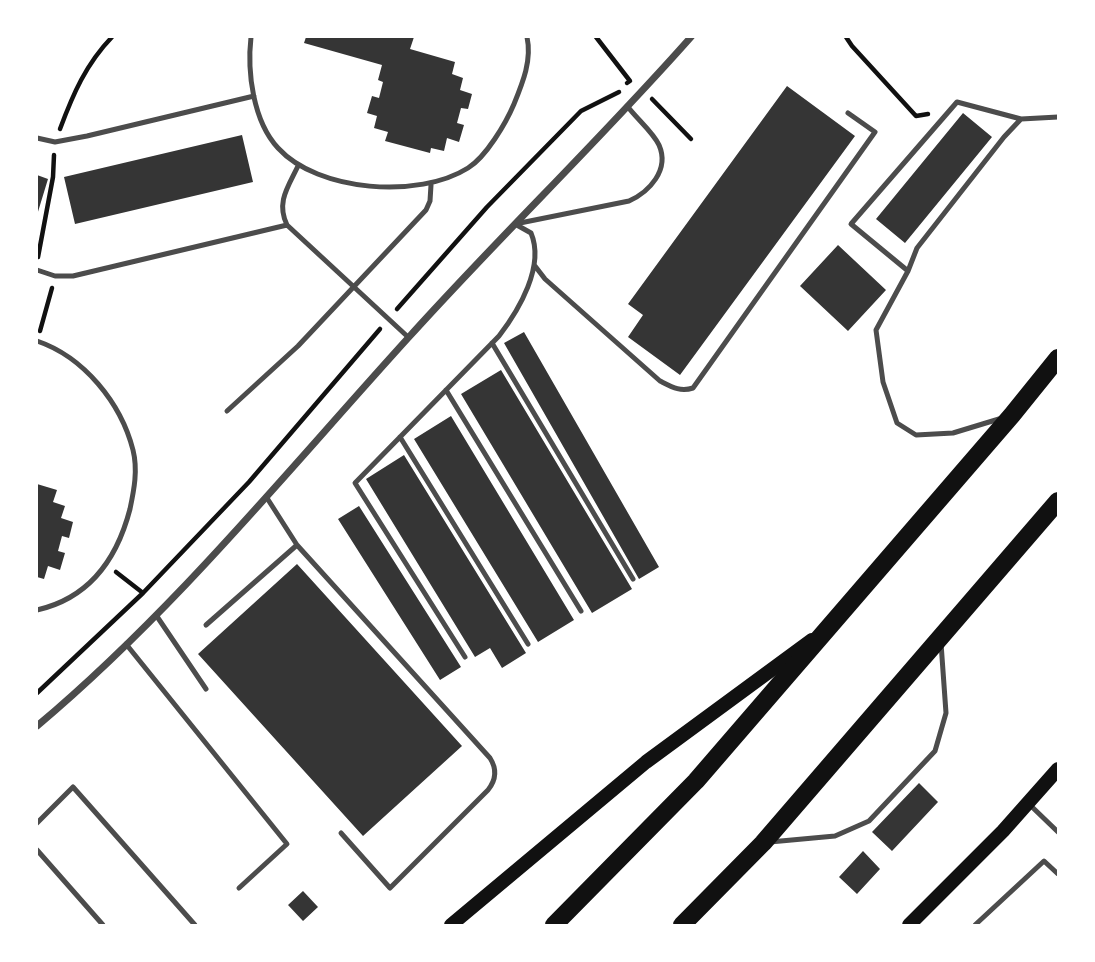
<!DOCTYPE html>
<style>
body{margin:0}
#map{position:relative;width:1095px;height:962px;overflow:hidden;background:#fff;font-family:"Roboto Condensed",sans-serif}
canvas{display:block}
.frame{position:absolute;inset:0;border:38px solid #fff;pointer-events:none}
</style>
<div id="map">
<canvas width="1095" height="962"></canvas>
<div class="frame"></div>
</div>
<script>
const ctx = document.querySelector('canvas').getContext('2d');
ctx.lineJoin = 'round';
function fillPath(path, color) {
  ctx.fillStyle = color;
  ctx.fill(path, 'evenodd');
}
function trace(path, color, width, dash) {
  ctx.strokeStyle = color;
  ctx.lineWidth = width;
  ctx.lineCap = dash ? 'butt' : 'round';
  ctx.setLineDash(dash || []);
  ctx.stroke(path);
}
fillPath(new Path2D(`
 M306 37H414L410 49 455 62 452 74 463 78 460 90 472 94 468 109 461 108 457 123 464 125 459 142 447 138 444 151 431 148 430 153 385 141 388 132 374 128 377 116 367 113 372 96 379 98 383 82 378 80 382 65 304 43Z
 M787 86 855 136 680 375 628 337 643 315 628 304Z
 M963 113 992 137 905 243 876 219Z
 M242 135 253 182 75 224 64 177Z
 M37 175 48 179 37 215Z
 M838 245 886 290 848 331 800 286Z
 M524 332 659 567 639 579 504 343Z
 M501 370 632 589 592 613 461 394Z
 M451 416 574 620 538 642 414 439Z
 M404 455 526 653 502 668 490 648 475 657 366 479Z
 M37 484 57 490 53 502 65 506 61 518 73 522 69 538 62 536 58 551 65 553 60 570 48 566 44 579 37 577Z
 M359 506 461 667 440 680 338 519Z
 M297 564 462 746 363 836 198 654Z
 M919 783 938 802 892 851 872 832Z
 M863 851 880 869 857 894 839 877Z
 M303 891 318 907 303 921 288 905Z`), '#353535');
trace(new Path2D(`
 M596 37 630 81 627 83
 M846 37 852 46 916 116 928 114
 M652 99 691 139
 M60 129C73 94 86 64 112 37
 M38 257 53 177 54 155
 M397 309 487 207 581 111 619 92
 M40 331 52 288
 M116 572 143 593
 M37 693 143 593 249 482 380 329`), '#111', 4.5);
trace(new Path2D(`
 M251 37C247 72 253 121 278 148 318 192 419 199 468 168 486 157 506 123 514 104 523 82 532 60 527 37
 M37 138 55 142 87 136 254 96
 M298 166C288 187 276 202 287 225L408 337
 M515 224 629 201C649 192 670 170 659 145 653 132 637 119 628 107
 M535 266 545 279 660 381C672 387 680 392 693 388L875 132 848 113
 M37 270 55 276H73L287 225
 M908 271 851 224 957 102 1021 119
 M37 341C84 357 121 403 133 450 138 470 134 490 130 509 117 559 90 598 37 610
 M492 343 633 579
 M446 390 581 611
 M227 411 298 346 426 210 430 201 431 185
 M999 419 953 433 916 435 897 423 883 382 876 330 908 271 917 248 1004 137 1021 119 1058 117
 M400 437 528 644
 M267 498 297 545 490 758C497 769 496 780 488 790L390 888 341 833
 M156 615 206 689
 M206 625 297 545
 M126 644 287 844 239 888
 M465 657 355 483 499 336C519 310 545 266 531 233L515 224
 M1030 805 1058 832
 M37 823 73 787 195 925
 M770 842 835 836 869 821 935 751 946 713 941 643
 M37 850 103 925
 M975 925 1044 861 1058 874`), '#4c4c4c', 5);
trace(new Path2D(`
 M37 726C175 610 288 470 409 337 501 235 600 140 691 37`), '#4c4c4c', 7);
trace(new Path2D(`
 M451 925 646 762 812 640
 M909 925 1003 831 1058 769`), '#111', 14);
trace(new Path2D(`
 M554 925 696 781 1012 415 1058 358
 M682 925 763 843 1058 501`), '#111', 18);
</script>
